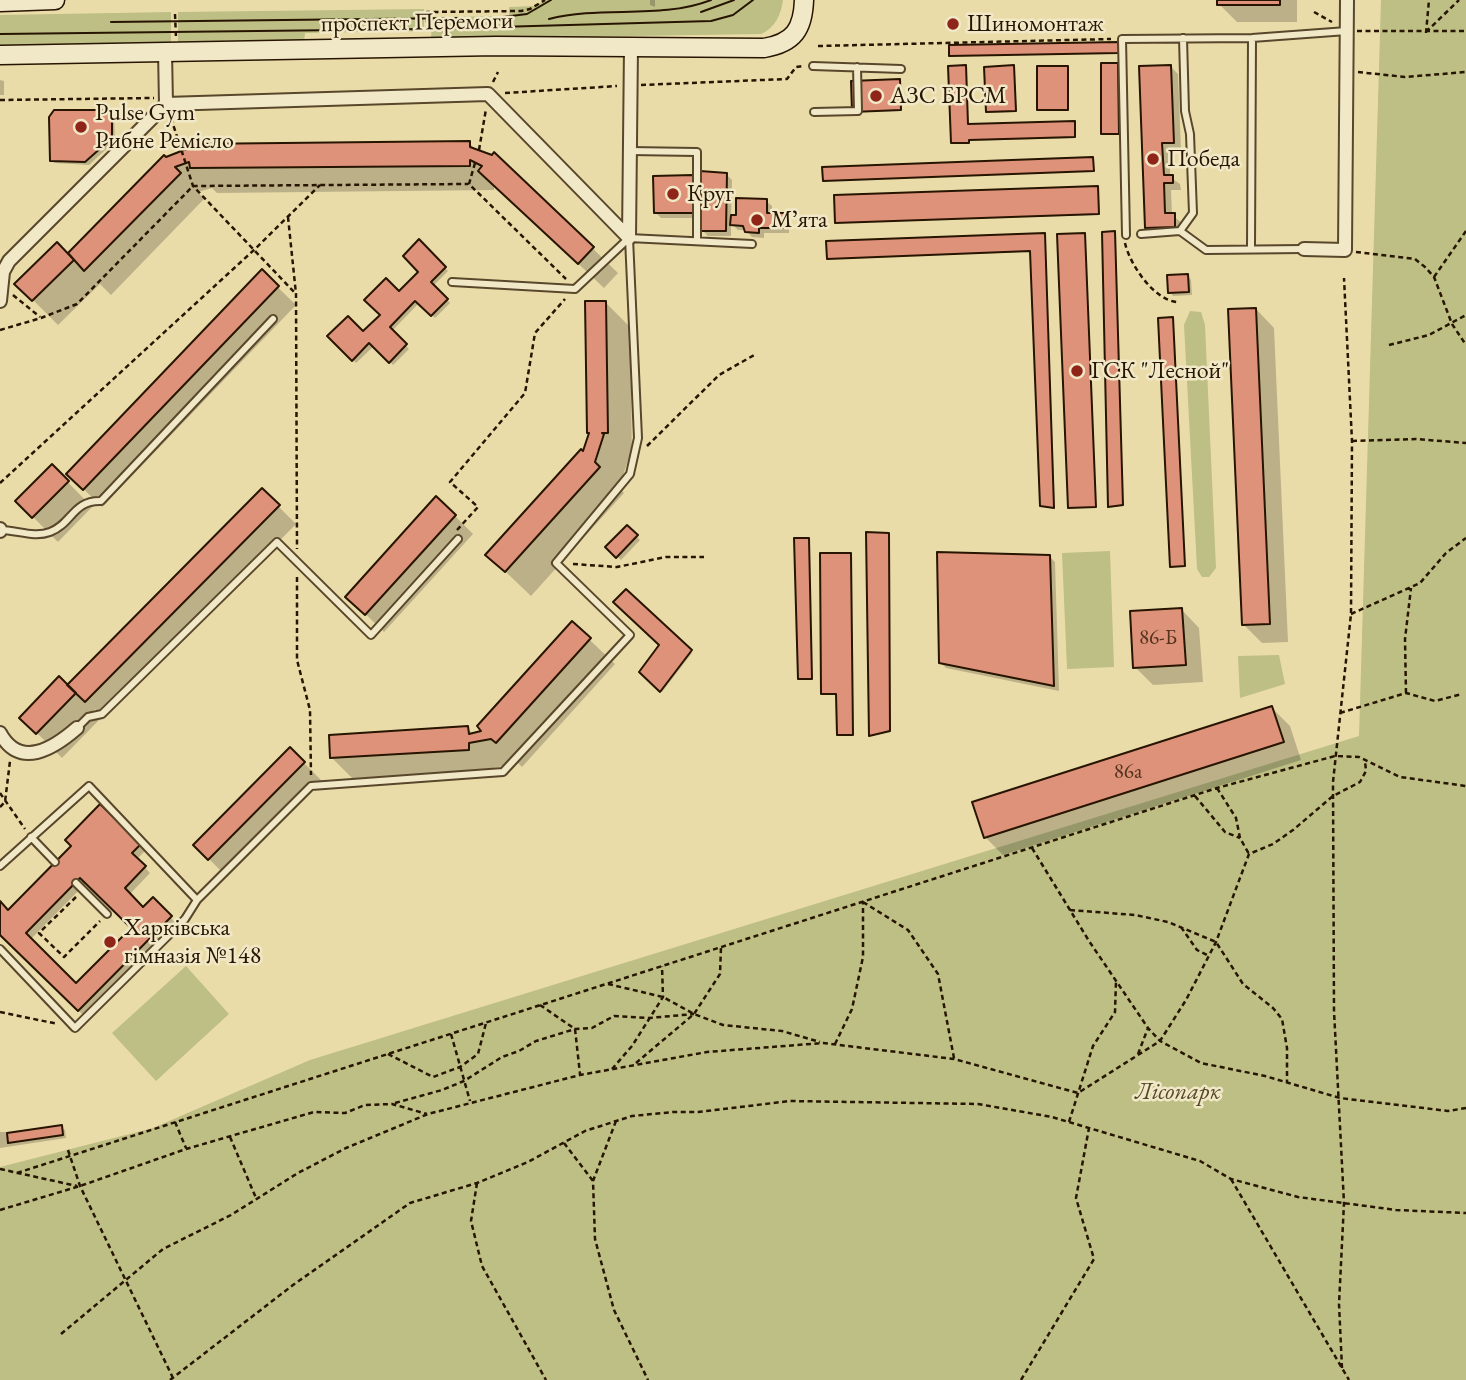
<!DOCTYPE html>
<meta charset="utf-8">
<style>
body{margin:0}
canvas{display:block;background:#eadca9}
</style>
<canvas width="1466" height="1380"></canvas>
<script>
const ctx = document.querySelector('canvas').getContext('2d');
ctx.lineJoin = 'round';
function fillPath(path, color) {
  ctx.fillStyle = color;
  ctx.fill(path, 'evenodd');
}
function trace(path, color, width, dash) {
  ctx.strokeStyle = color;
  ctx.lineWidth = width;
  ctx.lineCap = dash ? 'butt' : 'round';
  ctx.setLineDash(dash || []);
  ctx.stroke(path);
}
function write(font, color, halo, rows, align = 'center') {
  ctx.font = font + ' "EB Garamond",serif';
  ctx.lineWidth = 5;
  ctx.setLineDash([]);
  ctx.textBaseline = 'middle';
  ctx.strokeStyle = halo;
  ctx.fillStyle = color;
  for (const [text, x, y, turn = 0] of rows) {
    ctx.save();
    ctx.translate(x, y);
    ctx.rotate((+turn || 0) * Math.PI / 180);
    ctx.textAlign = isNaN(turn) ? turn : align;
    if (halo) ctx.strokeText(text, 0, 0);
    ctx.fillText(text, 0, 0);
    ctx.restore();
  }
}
fillPath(new Path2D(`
 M546 0H783C781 15 775 28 761 34L431 39 432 17 509 16V7L535 6Z
 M1381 0H1466V1380H0V1167L153 1128 310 1060 1359 736Z
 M424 9V31L305 33 304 42H178V12Z
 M171 12V44L0 47V15Z
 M1190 311 1201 312 1205 325 1216 568 1209 577H1202L1197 569 1184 325Z
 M1110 551 1114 667 1067 669 1062 553Z
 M1279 655 1285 684 1240 698 1238 656Z
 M186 966 229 1014 156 1081 112 1033Z`), '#bdbf84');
fillPath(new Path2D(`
 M650 0H655V7L650 5Z
 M1219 0H1297V22H1237L1219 4Z
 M1118 44 1119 53 951 56Z
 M1117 65 1119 134H1104L1103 133Z
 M1170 66 1178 74 1181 150H1170V177L1180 184 1181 190H1171L1172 215 1182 223 1183 234 1155 235 1147 227Z
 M965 67 968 126 1074 122 1076 138 969 141V143L954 144Z
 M1014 67 1017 112 989 113 988 112Z
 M1067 68 1069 111H1040L1039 110Z
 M0 80 4 81V95H0Z
 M899 81 901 111 855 112Z
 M111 112 114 115 115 141 89 165 55 163 52 160Z
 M469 143 477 151 492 157 495 154 618 273 604 288 494 184V190L217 193 212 188 198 192 204 199 111 295 100 284 58 325 17 284 68 256 164 158Z
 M1093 159 1094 171 824 180Z
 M727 175 732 180 731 217H737L766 201 772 206V215H783L789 221V233H764V238L752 237 746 230H738L731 223V236H708L702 230Z
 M692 177 698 183 699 218H661L656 213Z
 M1098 189 1099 215 837 222Z
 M1115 233 1123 506 1111 507 1110 506Z
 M1044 235 1045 236 1055 509 1042 506 1032 252 829 258Z
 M1084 235 1096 507 1071 508 1070 507Z
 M419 242 448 271 433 286 450 303 435 318 419 303 392 331 409 349 393 365 374 346 356 363 330 336 363 334 382 315 399 293 421 272Z
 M262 272 296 305 102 507 68 474Z
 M1188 276 1191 280 1192 295 1173 296 1170 292Z
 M605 302 630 327 632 457H629L619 488 624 493 531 596 488 555 584 455 591 434Z
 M1256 309 1274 328 1288 642 1262 643 1244 625Z
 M1172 319 1185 567H1173L1172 566Z
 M52 466 92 507 58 542 17 501Z
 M262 490 296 524 104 719 95 709 92 712 100 719 62 758 22 718 68 687Z
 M455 516 473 534 384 632 348 597Z
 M627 527 640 540 621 560 608 547Z
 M888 534 890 732 871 736 870 735Z
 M808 540 812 679H801L800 678Z
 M850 555 853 736H840L838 695 823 694Z
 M1049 556 1055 562 1059 691 946 668 941 663Z
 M626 591 692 653 662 692 641 671 661 645Z
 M1181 609 1199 628 1203 682 1153 685 1135 667Z
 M572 623 615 664 522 767 518 763 493 768 494 774 357 783 332 758 467 728 473 734 485 732Z
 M1272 708 1290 726 1301 760 1003 855 985 837Z
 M290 749 322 781 227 877 195 845Z
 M100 806 145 851 137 859 150 873 129 895 143 909 153 900 176 923 84 1016 0 932V904L8 912 73 846ZM87 882 133 928 76 985 30 940Z
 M61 1127 65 1130 66 1138 0 1148V1132H6L9 1135Z`), '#0003');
const building = new Path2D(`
 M1217 0H1280V5H1217Z
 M1118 42 1119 53 949 56V45Z
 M1101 63H1118L1119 134H1101Z
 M966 65 968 124 1075 121V137L969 140V143H951L948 66Z
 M1014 65 1016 111 986 112 984 67Z
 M1171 65 1174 143H1162L1164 175H1173V183H1164L1165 213H1175V227L1145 228 1139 66Z
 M1037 66H1068V110H1037Z
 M900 79 901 110 852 112 851 81Z
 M54 110H112V138L85 162 50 161 49 117Z
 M470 141V147L492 155 494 152 594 247 578 264 478 171 482 166 470 160V166L190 168 189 162 175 167 181 173 84 271 68 253 164 155 166 157 189 148V144Z
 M1093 157 1094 171 823 181 822 167Z
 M700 171 727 173 726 231H700Z
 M693 175 694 213H654L653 176Z
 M1098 186 1099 214 835 223 834 195Z
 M736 198 767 199V213H784V228H759V233L745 232 743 226 730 225 731 215H736Z
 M1115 231 1123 505 1108 507 1102 232Z
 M1045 233 1054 508 1040 506 1030 251 827 259 826 241Z
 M1085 233 1096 507 1068 508 1057 234Z
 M419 239 446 267 431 282 448 299 431 316 415 301 390 327 407 344 389 363 369 343 352 361 327 336 348 316 363 331 380 315 364 300 386 278 399 291 418 272 403 256Z
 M57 242 74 260 32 301 14 284Z
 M262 269 279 286 83 490 66 474Z
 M1188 274 1189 292 1168 293 1167 275Z
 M585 301H606L608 433H602L604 434 595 462 600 467 505 572 485 555 581 449 583 451 589 433H587Z
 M1256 308 1270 624 1242 625 1228 309Z
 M1173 317 1185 566 1170 567 1158 318Z
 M52 464 69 481 32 518 15 501Z
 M262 488 280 505 85 702 67 685Z
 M436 496 456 515 365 615 345 597Z
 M627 525 638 535 616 558 605 547Z
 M866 532 889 533 890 731 869 736Z
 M794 538H809L812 679H798Z
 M937 552 1050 555 1054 686 939 663Z
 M820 553H851L853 735H837L836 694H821Z
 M626 589 692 650 660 692 639 672 659 645 613 602Z
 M1182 608 1186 665 1133 668 1130 611Z
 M572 621 591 638 496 743 491 739 469 743V750L330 758 329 735 468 726 469 734 481 731 477 726Z
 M59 676 76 693 36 734 19 718Z
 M1272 706 1284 742 984 838 972 802Z
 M290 747 305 762 208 860 193 845Z
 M100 804 141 844 132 853 146 866 125 888 143 907 153 897 172 916 78 1011 0 935V901L8 910 71 846 65 840ZM80 878 131 928 76 983 26 933Z
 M62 1125 63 1135 8 1143 7 1133Z`);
fillPath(building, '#de9279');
trace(building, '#271501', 2);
const lane = new Path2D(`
 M813 66 901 69
 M814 112 858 111 857 67
 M629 151 697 152V241
 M1180 231 1193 213 1190 134 1185 111 1183 38
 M1141 234 1180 231 1206 250 1304 249
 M1126 235 1122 39 1252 38 1347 31
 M1251 248 1252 38
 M452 282 575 289 629 238 752 244
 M0 530C17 530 34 538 50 532 72 524 73 500 101 501L273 319
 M77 728 88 717 102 714 277 542 371 635 458 539
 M31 837 55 862
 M0 866 89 786 197 900 185 919 75 1028 0 949
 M76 883 107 914
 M197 900 311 786 503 772 630 635 556 563 630 474 638 438 629 238`);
const street = new Path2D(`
 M165 51 166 104 488 94 629 238 631 47
 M1304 249 1345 250 1347 0
 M0 301 3 272 9 261 166 104
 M0 529V531
 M0 733C20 770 54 748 77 728`);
const secondary = new Path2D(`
 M0 2 55 0
 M0 55 496 46 764 48C794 43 803 29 804 0`);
trace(lane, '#58472b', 10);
trace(street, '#58472b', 16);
trace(secondary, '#271501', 21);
trace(new Path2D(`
 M1314 12 1332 22
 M175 14 176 38
 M427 31V12L521 11 530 9 545 0
 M1357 31H1466
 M1426 32 1459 0
 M1426 33 1429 0
 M818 46 1111 39
 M1358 72 1405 77 1466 72
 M493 82 498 72
 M641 85 787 79 796 67 803 66
 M505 93 617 86
 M0 100 154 98
 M171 118 193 186 296 294
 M479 150 486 109
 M475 163 469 184 566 279
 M288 217 296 294 297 549
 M1125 243C1130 265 1154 300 1177 302
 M1356 252 1415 259 1425 267 1434 277 1452 324 1466 345
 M1434 277 1466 231
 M13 295 40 317
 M0 330 41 318 77 304 193 186 468 184
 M1389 345 1429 335 1466 315
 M1352 441 1416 439 1466 443
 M647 446 719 375 756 354
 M0 483 255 249 320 185
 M457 530 478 507 450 482 525 393 535 333 565 299
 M573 564 617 567 666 557H704
 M297 577V660L310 710 311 775
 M1351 614 1420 583 1446 553 1466 538
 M1406 693 1405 639 1411 588
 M1340 713 1406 693 1435 701 1462 694
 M1217 788 1236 818 1240 838 1249 854
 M0 793 25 829
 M1195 796 1225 832 1240 838
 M0 807 5 802 10 761
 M1032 848 1089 941 1148 1028 1160 1041 1201 1063 1265 1076 1340 1098 1448 1111 1466 1108
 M76 897 39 933 64 957 100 921
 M863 902 908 930 938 974 954 1058
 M1070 910 1135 915 1168 922 1216 942 1243 984 1273 1008 1282 1019 1287 1048V1082
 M1181 927 1197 950 1209 956
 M608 984 663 997 694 1014 723 1025 782 1031 820 1042
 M540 1005 575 1029 580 1074
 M0 1012 58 1024
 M451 1034 470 1101
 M835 1044 852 1009 863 957V902
 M388 1054 433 1077 460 1067 478 1054 486 1023
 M1138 1054 1148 1028
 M636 1063 694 1014 720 974 721 947
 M612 1069 632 1046 663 997 662 966
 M395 1103 442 1090 464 1081 502 1057 519 1051 536 1041 575 1029 592 1028 614 1016 649 1018 694 1014
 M616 1121 593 1181 595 1239 614 1310 648 1380
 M175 1122 186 1148
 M1069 1122 1093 1046 1115 1012 1116 981
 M230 1137 256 1198
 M564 1143 593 1181
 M68 1150 80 1186 174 1380
 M0 1169 77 1186
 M17 1173 1217 788 1335 756 1359 757 1400 777 1466 786
 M1231 1179 1349 1380
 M477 1183 471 1221 482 1266 546 1380
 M0 1210 80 1186 186 1149 314 1112 345 1113 365 1105 392 1104 427 1114
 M61 1334 163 1249 231 1215 298 1173 346 1148 428 1114 580 1075 707 1052 823 1043 954 1059 1078 1093 1160 1041 1186 1000 1216 942 1249 854 1273 844 1293 830 1333 796 1360 782 1366 771 1365 761
 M1342 1368 1339 1304 1344 1203 1334 1011 1333 782 1351 614 1352 441 1344 278
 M170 1380 293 1285 410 1203 477 1183 528 1162 585 1131 632 1116 673 1112H698L790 1101 978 1104 1052 1117 1200 1161 1231 1179 1298 1197 1396 1210 1466 1213
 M1021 1380 1094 1259 1076 1198 1089 1128`), '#271501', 2.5, [5, 3.5]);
trace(lane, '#f1e8c7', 6);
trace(street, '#f1e8c7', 12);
trace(secondary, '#f1e8c7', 18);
trace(new Path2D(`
 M701 12 734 0
 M503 17 527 14 551 0
 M549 19C602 5 660 20 711 0
 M111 22 457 18
 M0 34 427 29 711 21 733 15 753 0`), '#271501', 2);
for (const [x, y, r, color] of [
 [953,24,7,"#8f2418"],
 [876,96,7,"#8f2418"],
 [81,127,7,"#8f2418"],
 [1153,159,7,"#8f2418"],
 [673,194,7,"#8f2418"],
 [757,220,7,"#8f2418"],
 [1077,371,7,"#8f2418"],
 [110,942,7,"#8f2418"]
]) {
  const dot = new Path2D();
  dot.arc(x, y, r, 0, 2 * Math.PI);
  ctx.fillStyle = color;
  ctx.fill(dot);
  trace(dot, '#f1e8c7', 2.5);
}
write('21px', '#55341f', null, [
 ["86-Б",1158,638],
 ["86а",1128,772]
]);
write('24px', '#271501', '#f1e8c7', [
 ["проспект Перемоги",417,23,-1]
]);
write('24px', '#271501', '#f1e8c7', [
 ["Шиномонтаж",967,24],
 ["АЗС БРСМ",890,96],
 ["Pulse Gym",95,113],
 ["Рибне Ремісло",95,141],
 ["Победа",1167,159],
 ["Круг",687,194],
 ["Мʼята",771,220],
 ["ГСК \"Лесной\"",1091,371],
 ["Харківська",124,928],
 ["гімназія №148",124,956]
], 'left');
write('italic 24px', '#544828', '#f1e8c7', [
 ["Лісопарк",1178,1092]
]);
</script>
